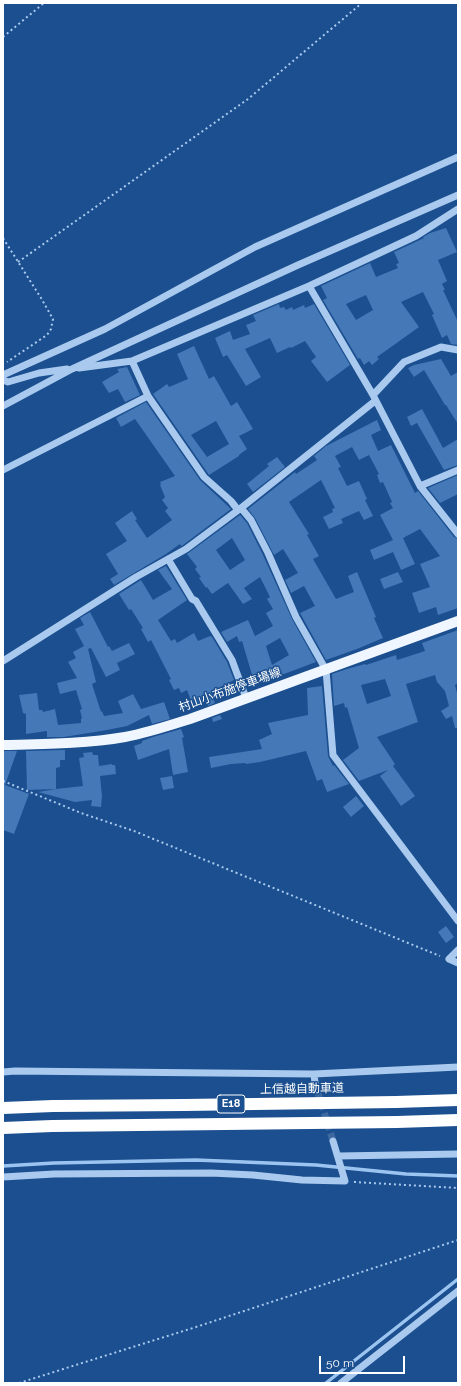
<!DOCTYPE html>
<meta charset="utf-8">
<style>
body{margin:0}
#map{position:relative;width:461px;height:1386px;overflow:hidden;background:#1b4f8f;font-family:Raleway,sans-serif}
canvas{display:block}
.frame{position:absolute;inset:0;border:4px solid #fff;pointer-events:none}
.scale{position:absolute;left:319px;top:1356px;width:86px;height:18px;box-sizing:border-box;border:2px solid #fff;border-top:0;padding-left:5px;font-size:12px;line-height:14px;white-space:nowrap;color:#fff;-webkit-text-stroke:3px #1b4f8f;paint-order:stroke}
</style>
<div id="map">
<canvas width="461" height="1386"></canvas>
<div class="frame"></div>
<div class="scale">50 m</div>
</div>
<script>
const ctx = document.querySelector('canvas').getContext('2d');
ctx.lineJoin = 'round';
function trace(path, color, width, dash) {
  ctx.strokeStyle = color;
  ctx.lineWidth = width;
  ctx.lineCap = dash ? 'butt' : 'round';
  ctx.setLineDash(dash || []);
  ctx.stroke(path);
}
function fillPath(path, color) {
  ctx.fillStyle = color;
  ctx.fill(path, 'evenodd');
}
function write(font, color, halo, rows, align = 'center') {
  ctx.font = font + ' Raleway,"Noto Sans JP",sans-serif';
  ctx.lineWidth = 3;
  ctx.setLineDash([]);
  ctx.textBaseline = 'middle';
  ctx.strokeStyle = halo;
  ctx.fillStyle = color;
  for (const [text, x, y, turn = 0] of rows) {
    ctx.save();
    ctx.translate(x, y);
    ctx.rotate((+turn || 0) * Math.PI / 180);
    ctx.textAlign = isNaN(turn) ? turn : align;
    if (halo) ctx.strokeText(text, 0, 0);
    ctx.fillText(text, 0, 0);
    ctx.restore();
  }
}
trace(new Path2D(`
 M3 1166 54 1163 196 1160 316 1165 406 1174 458 1176
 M326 1383 458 1279`), '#9cc4f0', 3.5);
fillPath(new Path2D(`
 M446 228 457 252 438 260 447 281 442 284 445 290H443L458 322V345L451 344 447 335 442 338 432 315 434 314 423 292 401 302 419 327 377 357 379 359 372 365 369 361 364 365 360 358 358 359 323 300 327 298 321 286 370 263 376 277 398 268 396 264 399 263 394 252 424 238 423 237 430 233ZM366 295 373 310 356 320 346 304Z
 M279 304 280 308 284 307 286 310 292 307 293 310 304 305 305 308 314 304 350 365 327 382 311 361 316 357 305 341 291 348 290 347 277 353 270 338 245 349 261 377 246 386 227 355 223 357 215 338 230 331 233 340 250 334 246 325 256 321 253 315Z
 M194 346 209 379 214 376 231 406 237 402 253 429 239 436 247 449 239 455V456L209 475 153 394 167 384 169 387 188 379 177 354ZM216 421 229 444 207 457 191 435Z
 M441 359 451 376 458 372V424L446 405H445L424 370 414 377 408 368 414 365Z
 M127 367 140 395 125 402 118 389 109 393 102 382 119 372 117 369Z
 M146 402 200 480 231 509 183 545 181 546 180 544 166 554 114 585 110 579 118 574 106 554 127 541 115 523 132 511 137 519 135 520 147 538 172 520 165 511 168 508 162 500 165 497 160 485 161 484 160 482 175 476 135 419 121 427 116 418Z
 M422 409 443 448 458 439V465L444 470 417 423 411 426 407 417Z
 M377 420 381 430 371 435 378 451 391 445 415 493 418 491 454 537 458 539V608L438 615 436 607 419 613 412 593 430 587 420 564 440 556 420 529 403 538 415 564 401 570 393 552 374 560 370 550 393 540 380 515 393 508 390 503 392 502 383 482 380 483 377 475 379 474 369 455 359 460 352 447 335 456 341 467 338 468 347 486 359 481 367 499 365 500 373 516 364 520 359 511 341 519 343 523 329 529 323 517 333 512 332 509 335 508 321 480 289 502 309 534 307 535 319 556 313 559 336 599 354 592 348 576 357 572 376 617 374 618 383 638 357 649 326 660 300 613 315 606 304 586 291 593 285 580 298 573 283 549 274 555 255 518 248 509 295 472 296 474 317 460 314 456 326 446Z
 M277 457 285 467 253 492 247 484 269 466 267 464Z
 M458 475V494L440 503 428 488Z
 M240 515 247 523 263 555 292 619 316 662 260 683 257 676 253 678 242 641 239 642 237 636 227 642 221 632 248 620 255 636 273 626 266 613 273 609 267 599 270 597 260 577 244 588 252 599 243 604 228 583 212 594 207 587 206 588 199 578 201 577 195 569 197 567 187 554ZM232 538 245 560 230 570 216 550ZM280 638 289 655 272 665 266 646Z
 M166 566 187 600 158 620 171 641 175 639 177 643 194 633 198 641 210 636 212 637 227 662 234 680 211 692 215 703 208 706 206 700 193 706 187 690 181 693 179 688 174 690 169 680 171 679 151 640 148 642 141 629 143 628 131 609 129 610 119 594 141 580 153 600 172 589 158 570Z
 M398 572 403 582 384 589 380 579Z
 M90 612 108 647 109 646 112 651 129 643 135 654 117 663 120 670 106 677 91 648 88 649 96 682 92 684 101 712 102 711 104 716 123 713 118 701 133 694 141 709 164 702 170 719 152 724 149 715 127 726 107 730 64 737H47V731L26 734V714L23 713 19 695 37 693 39 710H42L43 712 55 709 58 725 81 723V719L82 718 80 710 82 709 76 690 60 694 57 683 77 678 68 662 76 658 73 652 84 646 75 629 84 625 80 618Z
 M458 630V683L455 685 458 697V728H455L452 716 446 719 441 711 449 706 445 691 437 682 435 675 406 684 418 722 377 737 395 764 393 766 415 796 401 806 380 776 388 770 359 781 343 760 359 748 347 707 345 708 344 703 334 706 332 674 347 669 365 664 366 665 396 655 397 660 425 651 422 643ZM385 679 391 696 367 704 361 685Z
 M322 686 328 756 333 766 334 765 349 784 327 792 322 779 317 781 306 751 260 762 246 764 245 763 231 764 211 768 209 757 262 749 259 740 272 734 268 723 308 715 307 688Z
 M220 715 222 719 213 722 212 718Z
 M181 729 184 737 182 738 188 772 173 775 169 749 138 760 134 746 142 743V741L153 737Z
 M65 750V760H60V767L56 768V789L83 786 79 758 84 757 83 753 92 752 93 755H98L99 766 112 764V765H115L116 774 100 776 102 796 101 807 91 806 92 800 75 802 38 792 56 789 27 790 26 751Z
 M3 751H17L5 785 29 794 14 834 3 830Z
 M172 776 174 788 163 790 160 778Z
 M356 796 364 806 351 817 343 807Z
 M446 926 454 937 446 943 438 932Z`), '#4478b7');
trace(new Path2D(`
 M315 1083 333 1141`), '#3d69a0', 7, [7, 3.5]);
trace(new Path2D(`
 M3 37 44 3
 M3 238 41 298 53 319 51 329 47 335 7 362
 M18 262 248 99 362 3
 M3 781 81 813 134 831 440 956
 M354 1182 458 1188
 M19 1383 196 1327 458 1240`), '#a9c9ee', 2, [2, 3]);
trace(new Path2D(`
 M309 286 373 395
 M458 350 441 347 404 362 373 395 420 486 458 534
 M132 361 309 286 416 236 458 209
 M79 368 132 361 148 396 204 477 231 501 238 510
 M3 375 105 329 255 247 458 157
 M3 380 8 382 39 373 67 369
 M3 406 72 369 298 265 458 195
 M3 470 148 396
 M420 486 458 470
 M241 508 251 520 268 553 296 617 326 670 333 755 458 921
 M168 559 192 599 196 601 232 660 246 698
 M3 661 136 577 186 549 241 508 375 401
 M458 950 449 959 458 963
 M3 1072 15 1071 314 1074 458 1067
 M314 1074 315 1083
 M338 1156 458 1154
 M3 1177 54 1174 211 1173 253 1175 302 1180 345 1181 333 1141
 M341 1383 458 1291`), '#a9c9ee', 7);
trace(new Path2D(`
 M3 745C43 744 85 744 125 737 147 733 168 726 190 719L458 621`), '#f0f6ff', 10);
trace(new Path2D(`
 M3 1108 53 1106 184 1105 396 1102 458 1100
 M3 1128 52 1126 397 1122 458 1120`), '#fff', 12);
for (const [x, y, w] of [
 [231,1104,28]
]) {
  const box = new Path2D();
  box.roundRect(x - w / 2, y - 9, w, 18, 3);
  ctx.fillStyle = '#1b4f8f';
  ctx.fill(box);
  trace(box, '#fff', 1);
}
write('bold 11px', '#fff', null, [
 ["E18",231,1104]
]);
write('12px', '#fff', '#1b4f8f', [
 ["村山小布施停車場線",230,690,-20],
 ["上信越自動車道",302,1089,-1]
]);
</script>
